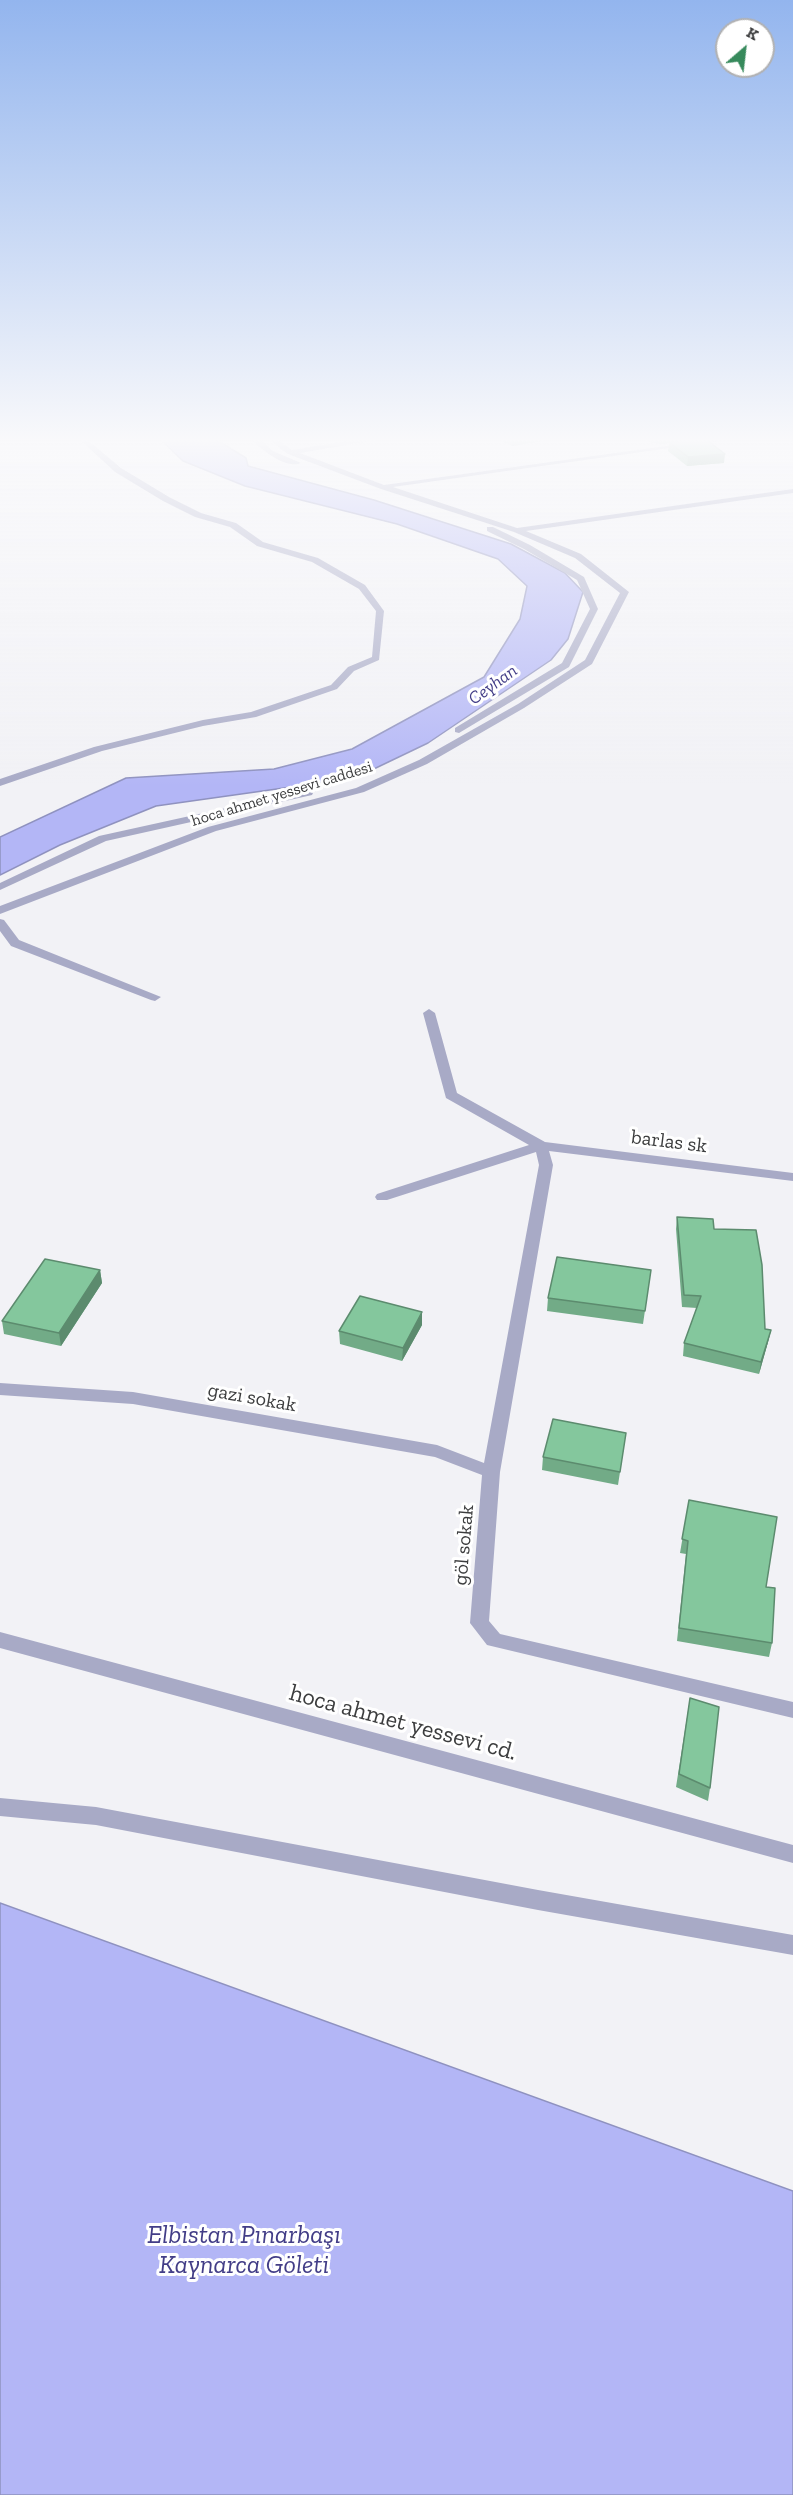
<!DOCTYPE html>
<meta charset="utf-8">
<style>
body{margin:0}
#map{position:relative;width:793px;height:2495px;overflow:hidden;background:#f2f2f6;font-family:"Zilla Slab",serif}
canvas{display:block}
.north{position:absolute;left:715px;top:18px;width:60px;height:60px;box-sizing:border-box;background:#fff;border:2px solid #b1b1b2;border-radius:50%;rotate:28deg;font-size:16px;font-weight:700;line-height:24px;text-align:center;color:#3c3d3e}
.north::after{content:'';display:block;margin:auto;width:21px;height:27px;background:#378a5c;clip-path:polygon(50% 0,100% 100%,50% 72%,0 100%)}
</style>
<div id="map">
<canvas width="793" height="2495"></canvas>
<div class="north">K</div>
</div>
<script>
const ctx = document.querySelector('canvas').getContext('2d');
ctx.lineJoin = 'round';
function fillPath(path, color) {
  ctx.fillStyle = color;
  ctx.fill(path, 'evenodd');
}
function trace(path, color, width, dash) {
  ctx.strokeStyle = color;
  ctx.lineWidth = width;
  ctx.lineCap = dash ? 'butt' : 'round';
  ctx.setLineDash(dash || []);
  ctx.stroke(path);
}
function write(font, color, halo, rows, align = 'center') {
  ctx.font = font + ' "Zilla Slab",serif';
  ctx.lineWidth = 6;
  ctx.setLineDash([]);
  ctx.textBaseline = 'middle';
  ctx.strokeStyle = halo;
  ctx.fillStyle = color;
  for (const [text, x, y, turn = 0] of rows) {
    ctx.save();
    ctx.translate(x, y);
    ctx.rotate((+turn || 0) * Math.PI / 180);
    ctx.textAlign = isNaN(turn) ? turn : align;
    if (halo) ctx.strokeText(text, 0, 0);
    ctx.fillText(text, 0, 0);
    ctx.restore();
  }
}
const water = new Path2D(`
 M158 437H212L246 458 248 466 374 500 511 544 565 573 583 592 568 639 551 660 428 743 355 778 156 806 60 845 0 875V837L126 778 274 769 352 749 484 677 520 619 527 586 498 559 397 524 245 486 183 461Z
 M0 1903 793 2191V2495H0Z`);
fillPath(water, '#b3b6f6');
trace(water, '#8f92bf', 1.5);
fillPath(new Path2D(`
 M77 437H84L121 468 169 497 201 513 236 523 263 542 318 558 365 585 384 611 379 660 354 671 337 689 256 717 203 726 102 751 0 786V779L94 747 203 720 251 712 331 685 348 667 372 657 376 611 359 589 312 562 257 546 230 527 195 517 163 501 115 472Z
 M249 437H257L273 451 301 463C286 470 259 448 249 437Z
 M265 437H273L292 450 371 437H384L381 439 300 453 384 485 731 437H748L393 487 517 528 793 489V493L526 531 581 554 629 592 592 664 524 708 427 764 364 792 216 831 0 914V906L208 827 356 788 419 760 518 704 585 660 620 593 575 558 514 532 381 489 288 454Z
 M786 437H793V443Z
 M487 527H493L530 545 584 577 598 609 569 667 459 733 455 732V728L562 663 590 609 577 580 524 549 487 531Z
 M308 790 313 793 312 795 106 841 0 890V883L99 836Z
 M0 919 4 920 19 940 161 997 155 1001 151 1000 11 946 0 931Z
 M429 1009 435 1013 457 1093 545 1142 793 1173V1181L549 1151 553 1165 500 1472 489 1621 500 1634 793 1702V1718L487 1645 470 1623 482 1475 435 1457 133 1404 0 1395V1383L133 1392 437 1445 484 1463 539 1165 536 1152 387 1200H377L375 1197 377 1194 529 1145 446 1098 423 1013Z
 M0 1632 793 1845V1863L0 1648Z
 M0 1798 96 1807 538 1890 793 1935V1955L538 1910 96 1825 0 1816Z`), '#a8aac6');
fillPath(new Path2D(`
 M494 437H565L512 446Z
 M639 437H694V439L724 463 687 466 668 451 669 443 661 444 653 443Z
 M677 1217 714 1229 765 1329 771 1330 768 1342 759 1374 683 1356 684 1343 697 1308 682 1307 676 1229Z
 M100 1270 102 1283 61 1346 4 1334 2 1321Z
 M649 1283 643 1324 547 1311 548 1298Z
 M422 1325 402 1361 340 1344 339 1331Z
 M624 1446 618 1485 542 1470 543 1457Z
 M689 1500 766 1587 772 1643 769 1657 677 1641 686 1554 680 1553Z
 M690 1698 710 1788 708 1801 676 1787Z`), '#72ab87');
fillPath(new Path2D(`
 M512 437H565L512 446Z
 M661 437H694V440L669 442V443L661 444Z
 M725 454 724 463 687 466 688 457Z
 M100 1270 102 1283 61 1346 59 1333Z
 M422 1312V1325L402 1361 403 1348Z
 M771 1330 768 1342 759 1374 761 1362Z`), '#5c8b6e');
const building = new Path2D(`
 M703 437 725 454 688 457 669 442Z
 M677 1217 713 1219 714 1229 756 1230 762 1265 765 1329 771 1330 761 1362 684 1343 701 1296 684 1295Z
 M557 1257 651 1270 645 1311 548 1298Z
 M45 1259 100 1270 59 1333 2 1321Z
 M360 1296 422 1312 403 1348 339 1331Z
 M553 1419 626 1433 620 1472 543 1457Z
 M689 1500 777 1517 766 1587 775 1588 772 1643 679 1628 688 1541 682 1539Z
 M690 1698 719 1707 710 1788 679 1774Z`);
fillPath(building, '#84c79d');
trace(building, '#5c8b6e', 1.5);
const sky = ctx.createLinearGradient(0, 0, 0, 786);
sky.addColorStop(0, '#93b5ee');
sky.addColorStop(0.56, '#f9f9fb');
sky.addColorStop(1, '#f9f9fb00');
ctx.fillStyle = sky;
ctx.fillRect(0, 0, 793, 786);
write('16px', '#3c3d3e', '#fff', [
 ["hoca ahmet yessevi caddesi",282,794,-17]
]);
write('italic 18px', '#423d87', '#fff', [
 ["Ceyhan",493,685,-36]
]);
write('20px', '#3c3d3e', '#fff', [
 ["barlas sk",669,1142,7],
 ["gazi sokak",252,1398,10],
 ["göl sokak",464,1545,-85]
]);
write('24px', '#3c3d3e', '#fff', [
 ["hoca ahmet yessevi cd.",403,1723,15]
]);
write('italic 26px', '#423d87', '#fff', [
 ["Elbistan Pınarbaşı",244,2236],
 ["Kaynarca Göleti",244,2266]
]);
</script>
